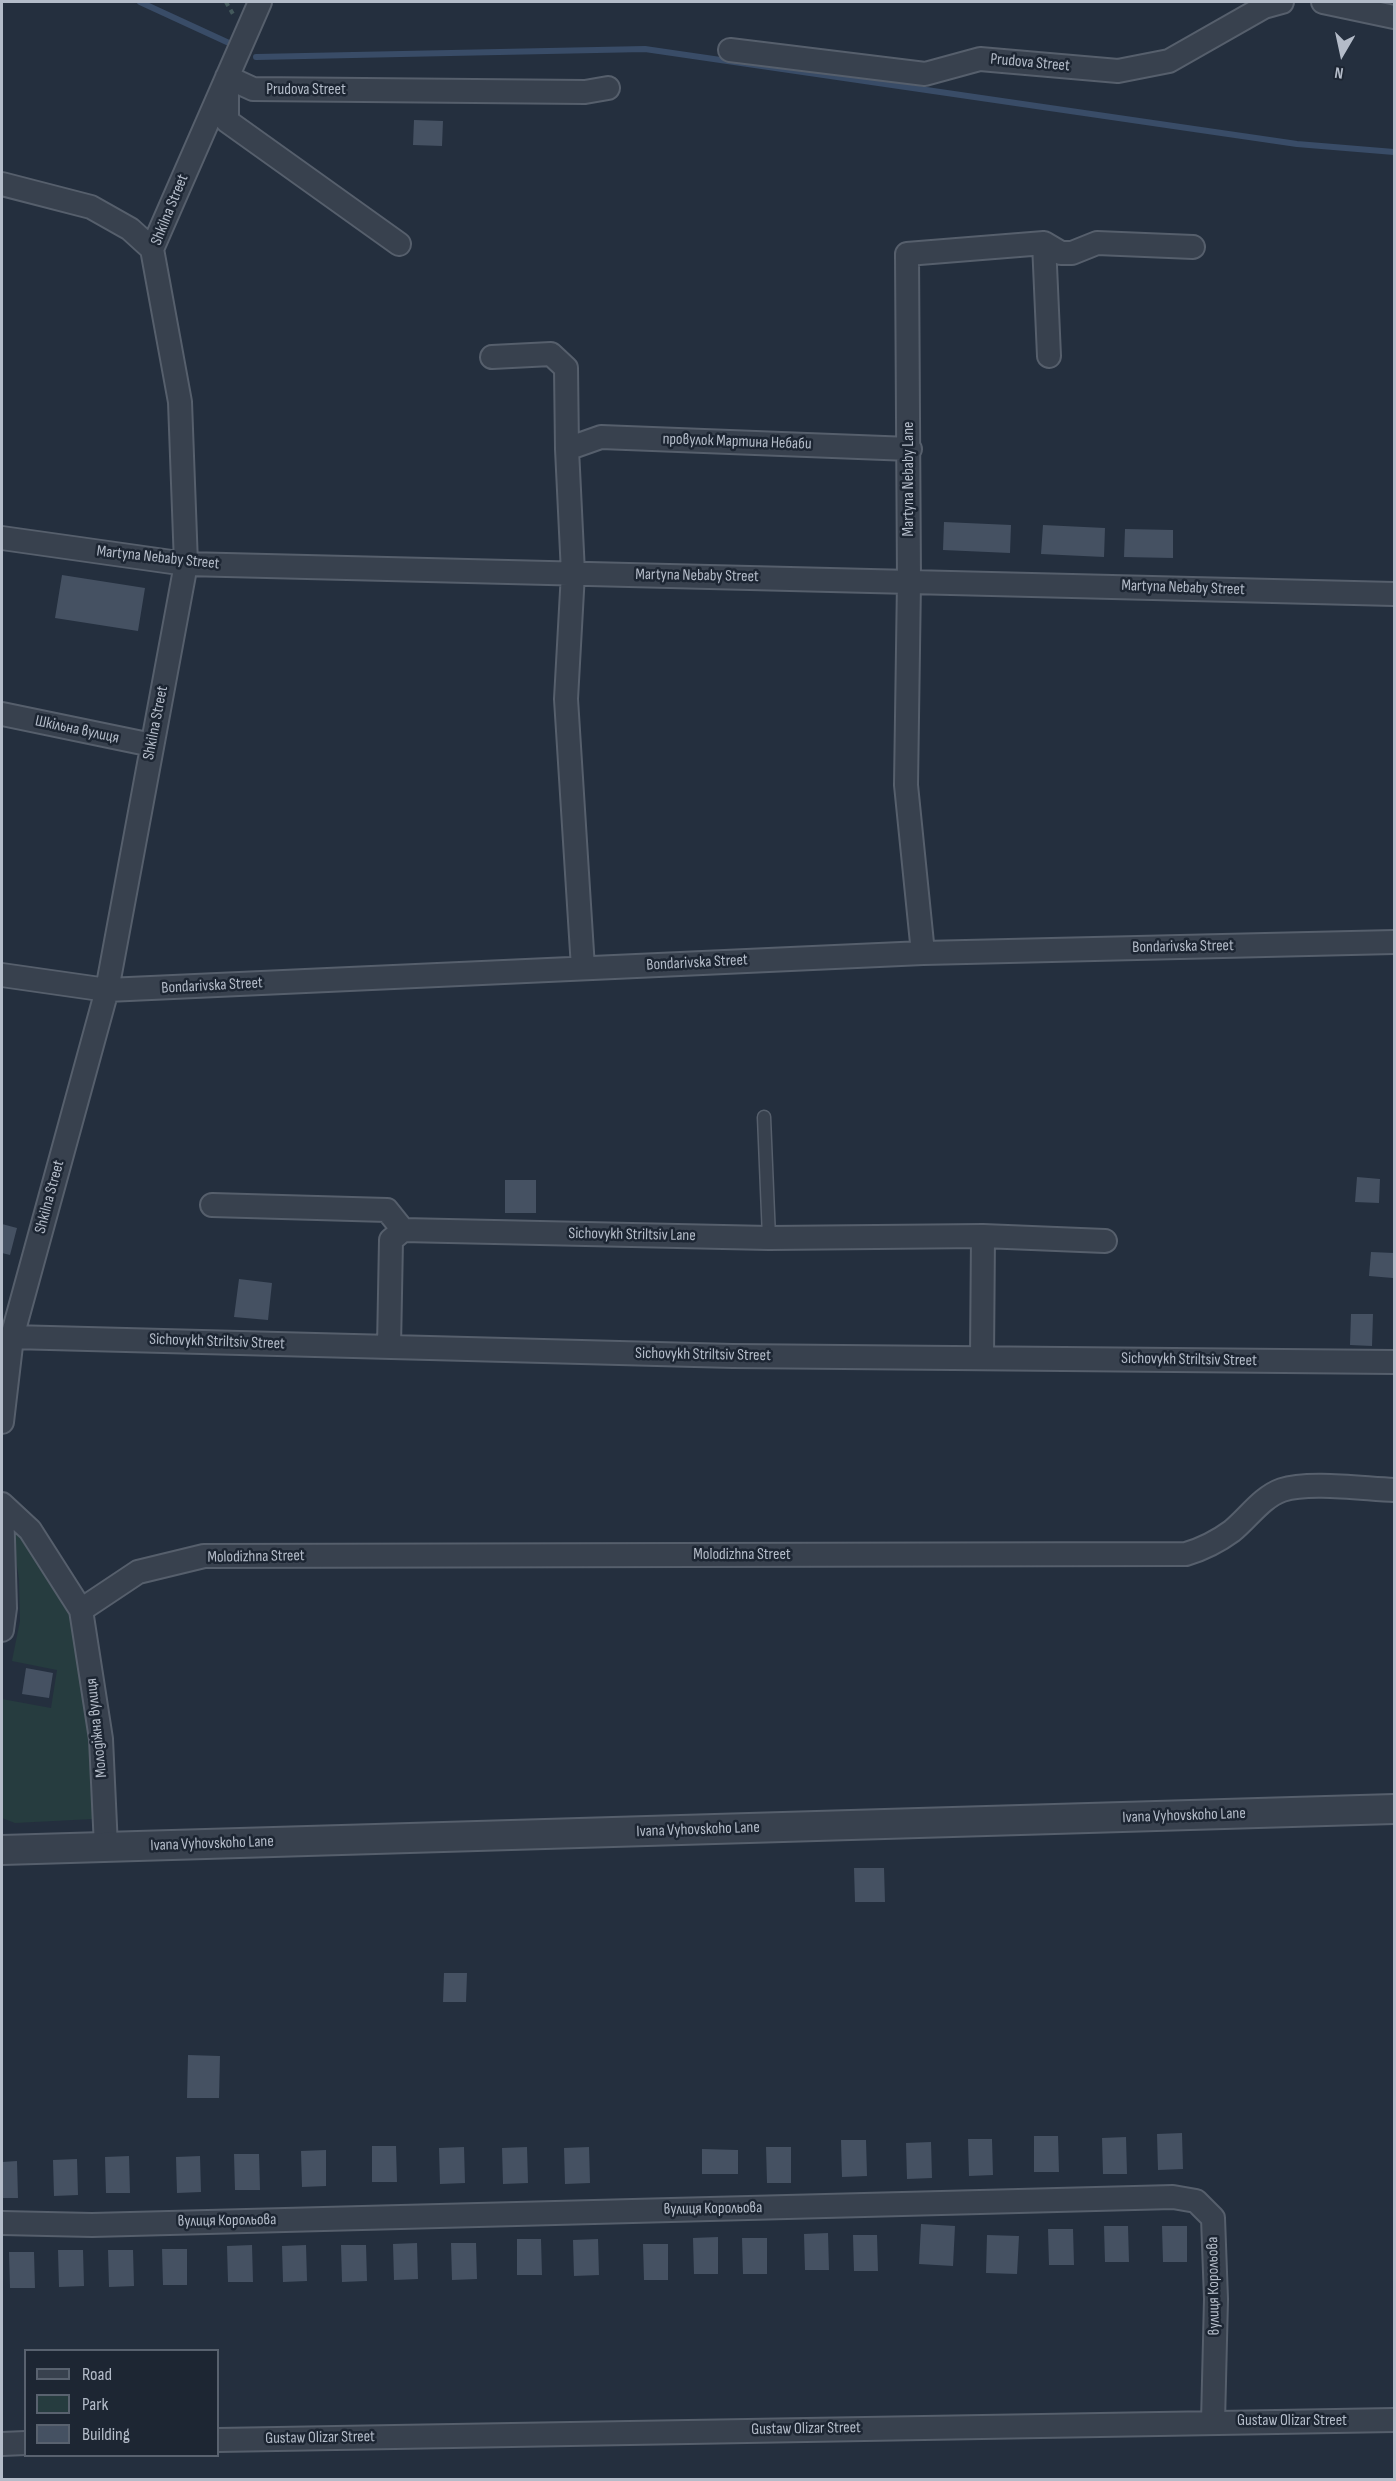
<!DOCTYPE html>
<meta charset="utf-8">
<style>
body{margin:0}
#map{position:relative;width:1396px;height:2481px;overflow:hidden;background:#242f3e;font-family:"Sofia Sans Condensed",sans-serif}
canvas{display:block}
.frame{position:absolute;inset:0;border:3px solid #b4bcc9;pointer-events:none}
.legend{position:absolute;left:24px;top:2349px;width:195px;height:108px;box-sizing:border-box;background:#1d2633;border:2px solid #59626f;margin:0;padding:8px 10px;list-style:none;font-size:18px;color:#b4bcc9}
.legend li{display:flex;align-items:center;gap:12px;height:30px}
.legend b{width:30px;border:2px solid #59626f}
.north{position:absolute;left:1312px;top:24px;width:60px;height:60px;-webkit-text-stroke:4px #1d2633;paint-order:stroke;rotate:189deg;font-size:16px;font-weight:700;line-height:24px;text-align:center;color:#b4bcc9}
.north::after{content:'';display:block;margin:auto;width:21px;height:27px;background:#b4bcc9;clip-path:polygon(50% 0,100% 100%,50% 72%,0 100%)}
</style>
<div id="map">
<canvas width="1396" height="2481"></canvas>
<div class="frame"></div>
<ul class="legend">
<li><b style="height:8px;background:#38414e"></b>Road</li>
<li><b style="height:16px;background:#263c3f"></b>Park</li>
<li><b style="height:16px;background:#455162"></b>Building</li>
</ul>
<div class="north">N</div>
</div>
<script>
const ctx = document.querySelector('canvas').getContext('2d');
ctx.lineJoin = 'round';
function fillPath(path, color) {
  ctx.fillStyle = color;
  ctx.fill(path, 'evenodd');
}
function trace(path, color, width, dash) {
  ctx.strokeStyle = color;
  ctx.lineWidth = width;
  ctx.lineCap = dash ? 'butt' : 'round';
  ctx.setLineDash(dash || []);
  ctx.stroke(path);
}
function write(font, color, halo, rows, align = 'center') {
  ctx.font = font + ' "Sofia Sans Condensed",sans-serif';
  ctx.lineWidth = 5;
  ctx.setLineDash([]);
  ctx.textBaseline = 'middle';
  ctx.strokeStyle = halo;
  ctx.fillStyle = color;
  for (const [text, x, y, turn = 0] of rows) {
    ctx.save();
    ctx.translate(x, y);
    ctx.rotate((+turn || 0) * Math.PI / 180);
    ctx.textAlign = isNaN(turn) ? turn : align;
    if (halo) ctx.strokeText(text, 0, 0);
    ctx.fillText(text, 0, 0);
    ctx.restore();
  }
}
fillPath(new Path2D(`
 M19 1523 64 1594 74 1629 94 1763 93 1819 15 1823 2 1818V1699L51 1708 57 1670 12 1661 20 1621 19 1579 11 1527Z`), '#263c3f');
trace(new Path2D(`
 M140 2 229 43
 M256 57 645 49 1297 144 1394 152`), '#394c67', 6);
fillPath(new Path2D(`
 M414 120 443 121 442 146 413 145Z
 M944 522 1011 525 1010 553 943 550Z
 M1043 525 1105 528 1104 557 1041 554Z
 M1125 529 1173 530V558L1124 557Z
 M62 575 145 588 138 631 55 618Z
 M1357 1177 1380 1179 1379 1203 1355 1202Z
 M505 1180H536V1213H505Z
 M2 1224 17 1228 10 1255 2 1253Z
 M1371 1252 1394 1253 1393 1278 1369 1276Z
 M239 1279 272 1283 268 1320 234 1317Z
 M1351 1314H1373L1372 1346 1350 1345Z
 M26 1668 53 1673 49 1698 22 1694Z
 M854 1868H884L885 1902H855Z
 M444 1973H467L466 2002H443Z
 M188 2055 220 2056 219 2098H187Z
 M1182 2133 1183 2169 1158 2170 1157 2134Z
 M1034 2136H1058L1059 2172H1034Z
 M1126 2137 1127 2174H1103L1102 2138Z
 M968 2139H992L993 2175 969 2176Z
 M841 2140H866L867 2176 842 2177Z
 M931 2142 932 2178 907 2179 906 2143Z
 M372 2146H396L397 2182H372Z
 M464 2147 465 2183 440 2184 439 2148Z
 M527 2147 528 2183 503 2184 502 2148Z
 M589 2147 590 2183 565 2184 564 2148Z
 M766 2147H791V2183H767Z
 M702 2149 738 2150V2174H702Z
 M326 2150V2186L302 2187 301 2151Z
 M234 2154H259L260 2190H235Z
 M129 2156 130 2193H106L105 2157Z
 M200 2156 201 2192 177 2193 176 2157Z
 M77 2159 78 2195 54 2196 53 2160Z
 M17 2161 18 2198H2V2162Z
 M921 2224 955 2226 953 2266 919 2264Z
 M1104 2226H1128L1129 2262H1105Z
 M1162 2226H1187V2262H1163Z
 M1048 2229H1073L1074 2265H1049Z
 M828 2233 829 2270H805L804 2234Z
 M853 2235H877L878 2271H854Z
 M987 2235 1019 2236 1017 2274 986 2273Z
 M718 2237V2274H694L693 2238Z
 M742 2238H767V2274H743Z
 M517 2239H541L542 2275H517Z
 M598 2239 599 2275 574 2276 573 2240Z
 M417 2243 418 2279 394 2280 393 2244Z
 M451 2243H476L477 2279 452 2280Z
 M643 2244H668V2280H644Z
 M252 2245 253 2282H228L227 2246Z
 M306 2245 307 2281 283 2282 282 2246Z
 M341 2245H366L367 2281 342 2282Z
 M162 2249H187V2285H163Z
 M58 2250H83L84 2286 59 2287Z
 M108 2250H133L134 2286 109 2287Z
 M9 2252H34L35 2288H10Z`), '#455162');
const service = new Path2D(`
 M764 1117 769 1238`);
const minor = new Path2D(`
 M1323 2 1394 17
 M730 50 925 74 980 59 1118 71 1169 61 1264 7 1282 2
 M2 184 91 207 130 229 152 249
 M1044 243 1061 253H1072L1097 243 1193 247
 M399 244 227 121V77L253 89 585 92 608 88
 M492 357 551 354 566 368 567 449 573 573 566 699 583 968
 M567 449 601 437 910 449
 M2 538 186 564 1394 594
 M2 714 152 745
 M923 953 906 785 909 581 907 254 1044 243 1049 356
 M2 975 107 990 923 953 1394 942
 M212 1205 387 1210 403 1230
 M983 1236 1105 1241
 M12 1337 733 1356 1394 1362
 M389 1347 391 1240 403 1230 769 1238 983 1236 982 1358
 M2 1422 12 1337 107 990 186 564 180 402 152 249 260 2
 M2 1504 30 1530 81 1610 101 1739 106 1847
 M2 1505 5 1608 2 1630
 M81 1610 138 1572 204 1556 1186 1554C1203 1549 1217 1542 1232 1531 1248 1518 1262 1497 1282 1490 1309 1481 1365 1489 1394 1490
 M2 2223 92 2225 1173 2197 1196 2201 1213 2218 1216 2299 1213 2422
 M218 2440 1394 2420
 M2 2444 26 2443`);
const tertiary = new Path2D(`
 M2 1850 1394 1809`);
trace(service, '#565f6c', 15);
trace(minor, '#565f6c', 26);
trace(tertiary, '#565f6c', 32);
trace(new Path2D(`
 M226 2 233 14`), '#44595c', 4, [4.5, 4.5]);
trace(service, '#38414e', 12);
trace(minor, '#38414e', 22);
trace(tertiary, '#38414e', 28);
write('16px', '#b4bcc9', '#1d2633', [
 ["Prudova Street",1030,63,5],
 ["Prudova Street",306,90],
 ["Shkilna Street",170,210,-68],
 ["провулок Мартина Небаби",737,442,2],
 ["Martyna Nebaby Lane",909,479,-90],
 ["Martyna Nebaby Street",158,558,6],
 ["Martyna Nebaby Street",697,576,1],
 ["Martyna Nebaby Street",1183,588,2],
 ["Shkilna Street",156,723,-79],
 ["Шкільна вулиця",77,730,12],
 ["Bondarivska Street",1183,947,-1],
 ["Bondarivska Street",697,963,-3],
 ["Bondarivska Street",212,986,-3],
 ["Shkilna Street",50,1197,-75],
 ["Sichovykh Striltsiv Lane",632,1235,1],
 ["Sichovykh Striltsiv Street",217,1342,2],
 ["Sichovykh Striltsiv Street",703,1355,1],
 ["Sichovykh Striltsiv Street",1189,1360,1],
 ["Molodizhna Street",742,1555],
 ["Molodizhna Street",256,1557,-1],
 ["Молодіжна вулиця",97,1728,-96],
 ["Ivana Vyhovskoho Lane",1184,1816,-2],
 ["Ivana Vyhovskoho Lane",698,1830,-2],
 ["Ivana Vyhovskoho Lane",212,1844,-2],
 ["вулиця Корольова",713,2209,-1],
 ["вулиця Корольова",227,2221,-1],
 ["вулиця Корольова",1214,2286,-91],
 ["Gustaw Olizar Street",1292,2421],
 ["Gustaw Olizar Street",806,2429,-1],
 ["Gustaw Olizar Street",320,2438,-1]
]);
</script>
